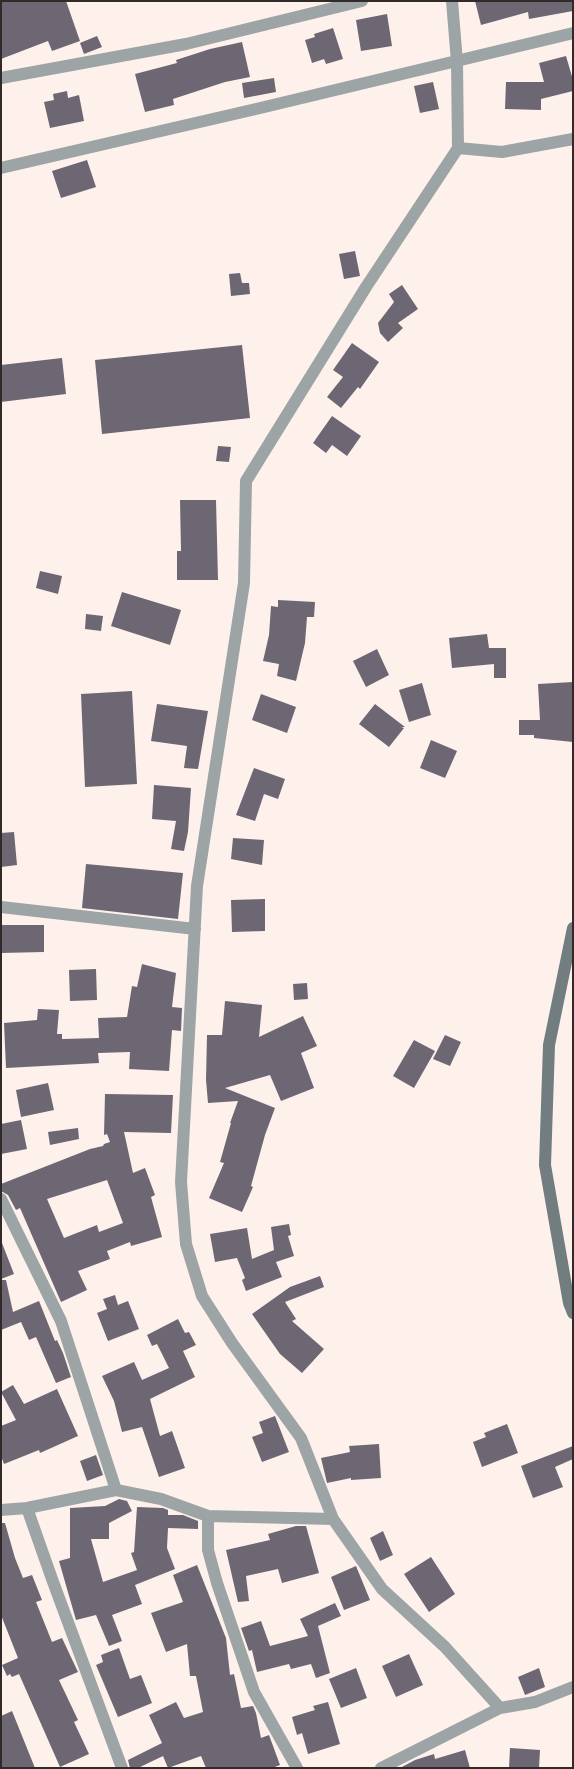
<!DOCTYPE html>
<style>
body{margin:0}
#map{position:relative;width:574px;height:1769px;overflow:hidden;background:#fef1ec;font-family:Poppins,sans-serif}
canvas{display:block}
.frame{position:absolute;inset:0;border:2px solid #302a28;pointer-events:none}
</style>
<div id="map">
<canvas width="574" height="1769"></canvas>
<div class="frame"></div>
</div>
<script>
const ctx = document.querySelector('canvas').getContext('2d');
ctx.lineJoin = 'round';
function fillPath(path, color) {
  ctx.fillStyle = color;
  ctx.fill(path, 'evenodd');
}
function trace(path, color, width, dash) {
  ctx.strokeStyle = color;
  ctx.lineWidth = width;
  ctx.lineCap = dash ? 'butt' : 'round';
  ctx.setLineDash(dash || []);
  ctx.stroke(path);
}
fillPath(new Path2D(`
 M1 1H66L80 41 52 51 48 41 1 59Z
 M475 1H573V11L529 19 528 12 481 25Z
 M387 14 392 46 361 51 356 20Z
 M333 28 343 59 326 64 324 59 312 63 305 40 315 37 314 34Z
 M97 36 102 47 84 54 80 43Z
 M242 42 250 77 225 82 173 99 174 105 145 112 135 74 177 63 176 60 210 49Z
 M566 56 573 80V91L541 99V110L505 109 506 82H544L539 63Z
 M274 78 276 92 244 98 242 83Z
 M433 82 439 109 420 113 414 86Z
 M67 91 68 98 79 95 84 121 50 128 44 102 54 100 53 94Z
 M87 160 96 187 61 198 52 171Z
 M355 251 360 276 344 279 339 254Z
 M240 273 242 283H249L250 294 231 296 229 274Z
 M402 285 418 309 398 323 403 328 388 342 380 333 378 323 394 302 389 294Z
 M352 343 379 362 360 389 358 387 341 408 327 397 343 377 333 370Z
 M242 345 250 418 102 434 95 360Z
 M62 358 66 394 1 402V365Z
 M332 416 361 436 347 456 332 445 326 453 313 443Z
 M218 446 231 447 229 462 216 461Z
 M180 500H216L218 580H177V551H181Z
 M40 571 62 576 58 594 36 588Z
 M122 592 181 610 170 645 111 626Z
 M278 600 315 602 314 617H307L305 643 296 681 277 676 279 664 263 661 269 635 271 606 278 607Z
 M86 614 103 616 101 631 85 629Z
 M487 634 489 648H506V678H494V664L452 668 449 638Z
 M377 649 389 675 366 687 353 661Z
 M573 682V742L534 738V735H519V720H540L538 684Z
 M422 683 431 715 409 722 399 690Z
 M132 691 137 784 85 787 81 694Z
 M261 694 296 707 287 733 252 720Z
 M157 704 208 711 198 769 184 768 187 746 151 741Z
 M375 704 405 727H401L404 728 389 747 359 724Z
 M431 740 457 751 445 778 420 768Z
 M254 768 285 779 278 799 264 794 255 821 236 815Z
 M154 785 191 788 188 832 184 851 171 849 176 821 152 819Z
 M14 832 17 865 1 867V833Z
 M233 838 264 840 262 865 231 859Z
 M86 864 183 873 178 919 82 908Z
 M265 899V931L232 932 231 900Z
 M1 925H44V952L1 953Z
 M142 964 176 973 172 1007 182 1008 181 1031 172 1030 169 1071 129 1069 130 1052 98 1053 99 1063 6 1068 4 1023 37 1020 38 1009 59 1010 57 1034H62V1039L99 1038 98 1018 127 1017 132 986 137 987Z
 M96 969 97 1000 70 1001 69 970Z
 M307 983 308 999 294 1000 293 984Z
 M225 1001 262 1005 259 1037 303 1016 317 1046 301 1053 314 1088 281 1101 270 1075 225 1088 275 1108 265 1135 251 1186 253 1187 242 1212 209 1198 224 1163 220 1162 231 1123H230L238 1101 208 1103 206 1080 207 1035H222Z
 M445 1035 461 1042 450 1066 433 1059Z
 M414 1040 435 1051 414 1088 393 1076Z
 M48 1083 54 1110 21 1117 16 1090Z
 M105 1094 173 1095 171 1133 124 1132 133 1173 145 1168 155 1195 151 1197 162 1237 131 1246 130 1242 107 1251 110 1259 78 1271 87 1290 61 1302 20 1208 16 1210 8 1195 1 1191V1184L90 1149 103 1146 104 1144 110 1142 107 1134 104 1135ZM107 1180 123 1223 99 1232 97 1225 64 1238 47 1199Z
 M21 1120 27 1149 1 1154V1124Z
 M78 1128 79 1139 50 1145 48 1132Z
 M289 1224 291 1235 288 1236 294 1256 276 1262 282 1277 246 1291 242 1280 245 1278 237 1258 215 1262 210 1234 247 1228 252 1259 274 1250 271 1227Z
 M2 1243 14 1274 1 1279V1244Z
 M320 1276 324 1287 285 1302 296 1319 292 1321 324 1349 302 1373 280 1354 252 1314 290 1287Z
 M1 1280H6L13 1312 39 1301 55 1341 57 1340 63 1353 71 1377 56 1383 36 1337 29 1340 21 1322 1 1330Z
 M115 1295 118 1305 128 1301 139 1329 108 1341 97 1313 107 1309 103 1299Z
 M178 1319 185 1333 189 1332 196 1345 183 1351 195 1377 150 1399 160 1436 172 1431 185 1468 159 1477 142 1427 122 1432 114 1401 102 1376 134 1362 142 1380 169 1368 157 1344 152 1346 147 1335Z
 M13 1385 24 1404 57 1389 78 1436 40 1453 39 1450 4 1464 1 1456V1426L16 1420 1 1392Z
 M275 1416 289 1452 262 1462 252 1437 263 1433 259 1422Z
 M507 1424 518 1453 482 1467 473 1442 486 1437 484 1433Z
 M379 1444 381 1478 351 1480V1478L327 1483 321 1458 350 1452 349 1446Z
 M573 1446V1459L555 1467 563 1487 533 1498 521 1466Z
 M96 1455 103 1475 87 1481 80 1461Z
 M119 1499 127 1501 132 1511 109 1523V1539H91L103 1582 137 1570 131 1553 134 1552 137 1507 163 1508 168 1510V1515H183L198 1521V1529L168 1528 167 1548 175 1569 135 1585 142 1604 112 1615 122 1641 109 1646 96 1615 76 1620 59 1561 70 1558V1508L105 1506Z
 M1 1523H5L15 1558 23 1578 32 1575 42 1600 36 1602 52 1642 62 1638 78 1672 59 1680 78 1720 74 1722 89 1754 60 1767 19 1674 12 1677 10 1674 7 1676 2 1665 18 1658 1 1615Z
 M296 1526H306L319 1573 282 1583 278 1569 246 1576 249 1601 238 1602 226 1550 270 1540 268 1534Z
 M383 1531 393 1555 380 1561 370 1538Z
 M431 1557 455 1594 429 1612 404 1574Z
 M197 1565 226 1638 230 1675 234 1674 241 1708 253 1706 256 1713 261 1738 269 1735 280 1765 272 1768H206L201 1756 168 1768 163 1756 138 1768H130L128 1760 162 1743 149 1715 176 1702 184 1718 203 1712 196 1676H190L187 1644 166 1652 151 1613 183 1602 173 1575Z
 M356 1566 370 1600 344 1610 331 1577Z
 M335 1603 341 1616 318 1626 330 1673 316 1678 311 1664 291 1669 289 1664 257 1672 252 1650 249 1651 241 1628 261 1621 270 1646 308 1636 300 1619Z
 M119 1648 130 1679 141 1675 152 1703 118 1717 96 1665 103 1662 101 1655Z
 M409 1654 423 1685 396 1697 382 1666Z
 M356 1668 367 1698 341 1708 329 1679Z
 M539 1668 545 1687 525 1695 518 1677Z
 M328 1702 340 1744 308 1754 302 1733 297 1735 292 1717 315 1710 313 1706Z
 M12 1711 35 1768H1V1716Z
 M510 1748 540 1750 539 1768H509Z
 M465 1750 470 1768H400L415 1760 434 1754 435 1759Z`), '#6d6773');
trace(new Path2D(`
 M452 1 457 62 458 148 366 287 246 481 244 583 197 886 181 1182 186 1244 202 1296 232 1343 301 1438 333 1519 382 1589 445 1647 500 1708 535 1702 573 1687
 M1 78 186 44 362 1
 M458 148 502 152 573 139
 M1 168 256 109 573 33
 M1 907 195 929
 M1 1199 61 1321 116 1490
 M27 1508 52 1579 122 1768
 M1 1510 27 1508 116 1490 161 1499 208 1516 333 1519
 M208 1516V1550L217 1583 254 1692 297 1768
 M381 1768 500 1708`), '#9ca4a6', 12);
trace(new Path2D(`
 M573 928 549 1045 545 1165 569 1303 573 1313`), '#727d80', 12);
</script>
